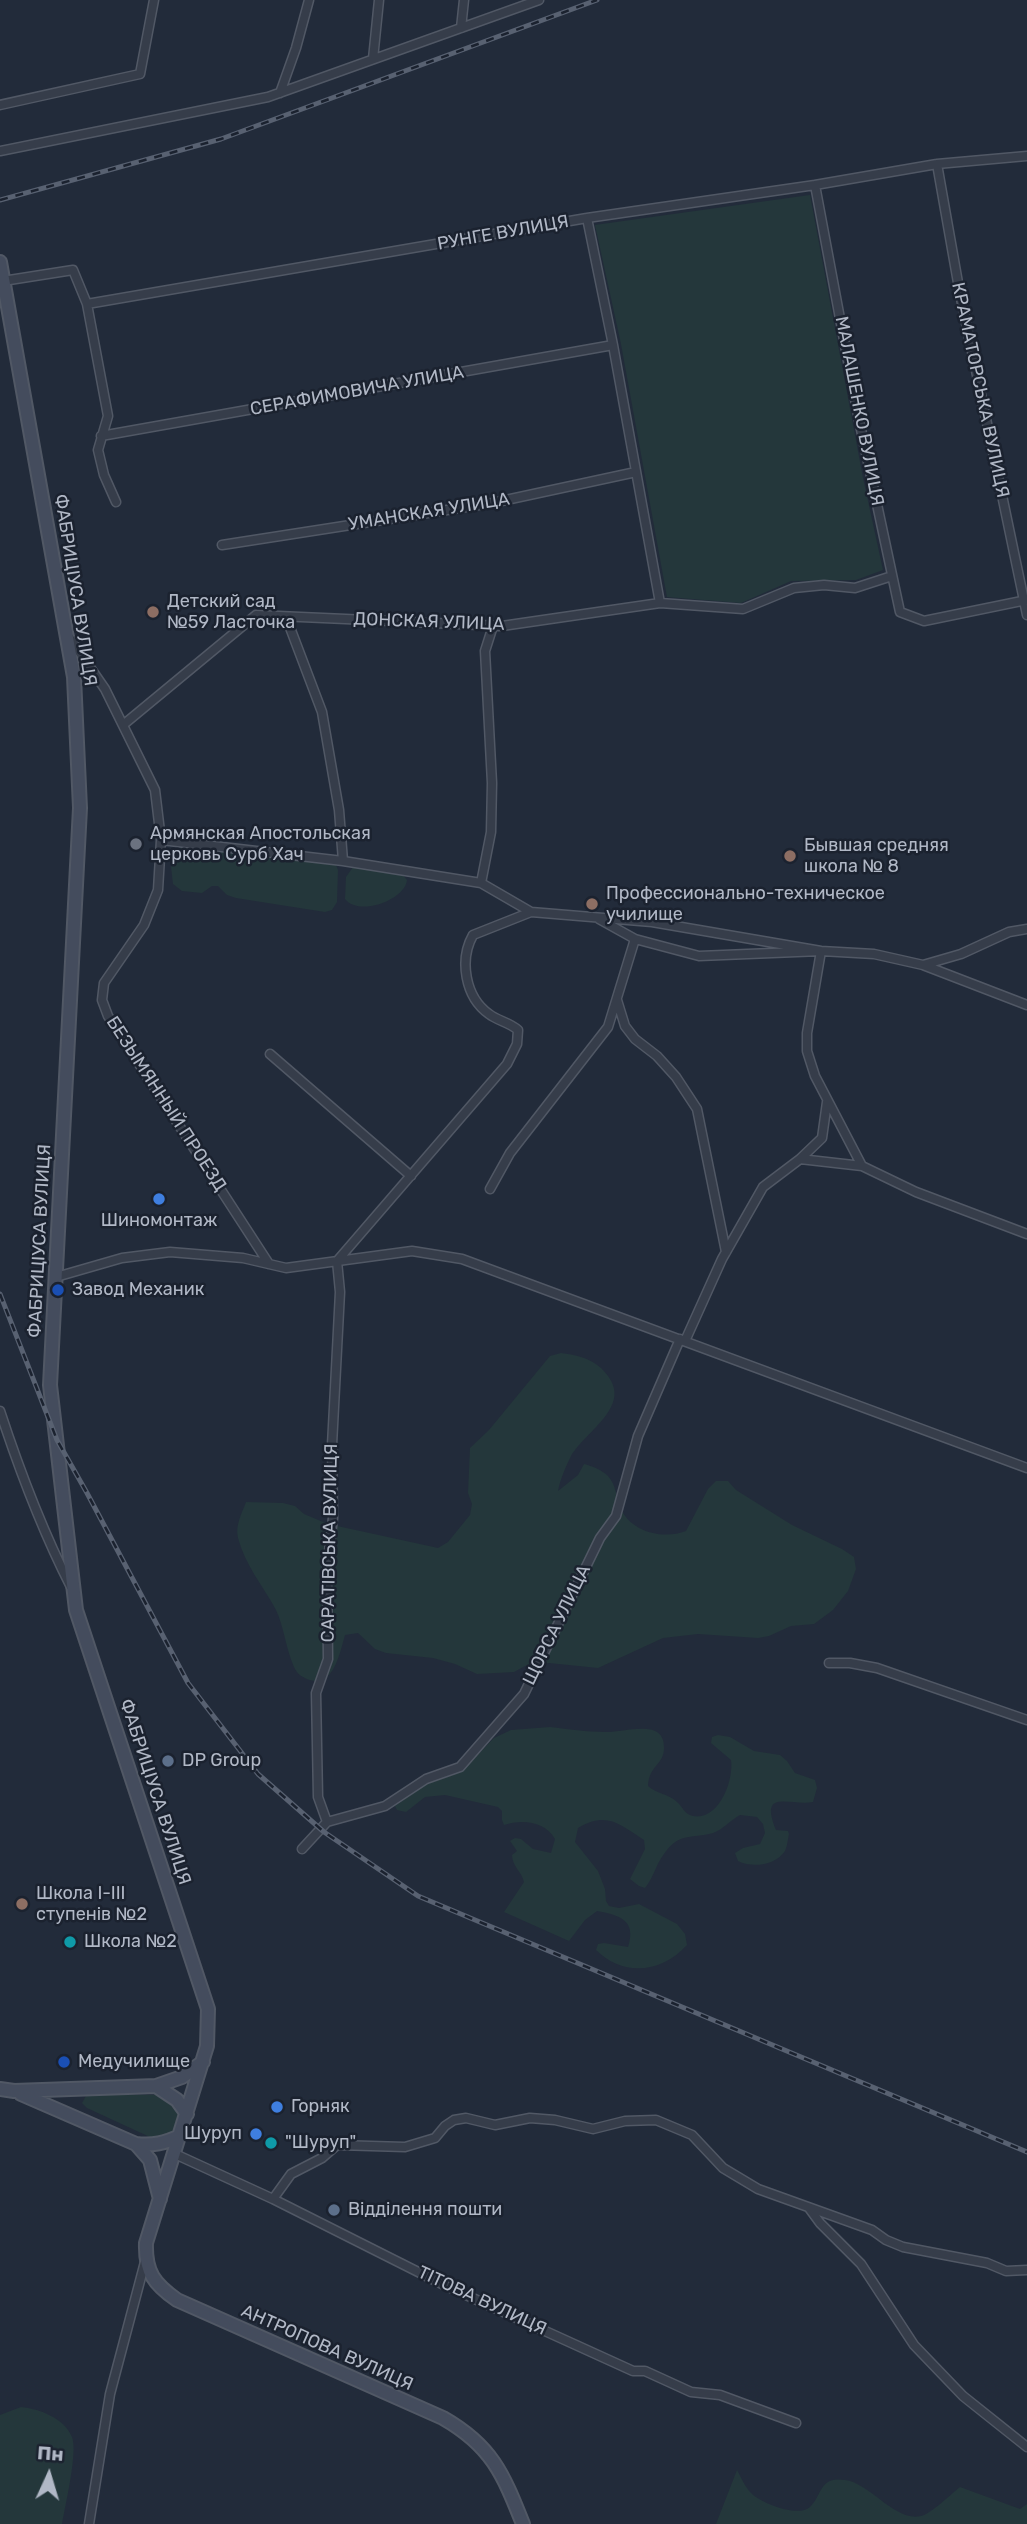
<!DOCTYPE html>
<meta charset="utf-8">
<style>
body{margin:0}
#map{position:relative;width:1027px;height:2524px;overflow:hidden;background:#222b3a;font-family:Rubik,sans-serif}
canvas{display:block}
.north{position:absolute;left:14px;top:2440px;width:70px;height:70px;-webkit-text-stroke:5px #1b222f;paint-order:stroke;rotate:4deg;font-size:19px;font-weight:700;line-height:28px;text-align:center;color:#b1b8c6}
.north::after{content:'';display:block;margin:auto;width:24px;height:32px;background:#b1b8c6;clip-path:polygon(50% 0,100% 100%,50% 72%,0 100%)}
</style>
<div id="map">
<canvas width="1027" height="2524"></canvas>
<div class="north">Пн</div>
</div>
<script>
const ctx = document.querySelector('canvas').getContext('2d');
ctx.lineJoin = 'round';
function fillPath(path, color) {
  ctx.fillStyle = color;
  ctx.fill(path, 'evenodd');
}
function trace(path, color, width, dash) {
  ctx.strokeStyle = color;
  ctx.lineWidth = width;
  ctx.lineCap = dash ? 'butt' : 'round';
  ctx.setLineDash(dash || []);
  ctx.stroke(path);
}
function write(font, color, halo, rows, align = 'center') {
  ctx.font = font + ' Rubik,sans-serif';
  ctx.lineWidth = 5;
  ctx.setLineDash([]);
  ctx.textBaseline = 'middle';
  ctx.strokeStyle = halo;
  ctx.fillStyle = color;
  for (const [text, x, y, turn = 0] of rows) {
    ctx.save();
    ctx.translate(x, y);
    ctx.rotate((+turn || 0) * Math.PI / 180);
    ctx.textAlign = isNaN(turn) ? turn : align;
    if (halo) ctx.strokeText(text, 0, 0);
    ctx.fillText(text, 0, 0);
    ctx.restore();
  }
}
fillPath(new Path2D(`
 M810 195 863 478 883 570 856 580 791 581 741 603 667 597 621 344 595 225Z
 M183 846 330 863 336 865 338 870 337 902 332 910 325 912 236 898 227 895 218 886H212L202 893 182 891 173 884 171 867 175 851Z
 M353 867 403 875 407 880C405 900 359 917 345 899L346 877Z
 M561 1353C579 1355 597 1360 608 1376 631 1407 587 1430 571 1456 566 1466 560 1480 558 1491L578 1475 584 1464C592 1466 602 1470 608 1476 616 1485 616 1496 620 1507 630 1532 663 1540 686 1531L708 1489 716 1481H728L736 1490 792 1525 842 1549 854 1557 856 1569 848 1591 833 1610 814 1624 791 1626 769 1636 758 1638 698 1634 663 1638 598 1668 549 1663 525 1666 514 1672 477 1674 455 1664 433 1658 386 1653 375 1649 358 1633 345 1635C340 1652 334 1687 310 1680 303 1678 297 1674 294 1667 286 1649 284 1627 276 1610 263 1586 245 1565 238 1538 235 1525 242 1513 246 1502L283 1503 295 1506 304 1514 328 1524 438 1548 448 1542 470 1515 472 1504 468 1493 470 1448 489 1430 550 1356Z
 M550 1727C568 1729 587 1732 605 1732 623 1733 665 1717 664 1748 664 1765 649 1765 648 1786 657 1794 669 1794 677 1802 683 1807 684 1814 693 1816 719 1821 734 1780 731 1760L711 1743 712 1737 718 1735 730 1737 754 1751 780 1755 787 1761 795 1773 815 1780 817 1788 813 1802C789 1806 759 1788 776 1830L788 1831 789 1834C788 1839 787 1847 785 1851 775 1866 752 1868 738 1861L735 1853 743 1848 760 1844 765 1833 763 1824 757 1817 740 1815C731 1820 722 1830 713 1833 691 1839 679 1832 664 1854 656 1864 654 1877 645 1888L639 1886 630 1879 645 1849 644 1840C619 1824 607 1811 578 1828L575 1842 598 1871 605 1889 606 1901 609 1906 619 1908 639 1904 677 1924 685 1934 687 1945C662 1973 623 1977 596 1950L598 1944 604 1943 628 1947C637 1920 619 1915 597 1911L585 1920 569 1941 504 1912 524 1882C522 1872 512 1866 512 1855L517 1851 510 1841 515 1838 521 1839 533 1849 551 1853 555 1839C545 1821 522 1819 504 1825L502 1820V1811L498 1807 445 1795 425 1797 406 1812 397 1810 395 1806 427 1784 461 1772 494 1738 511 1730Z
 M87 2094 163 2095 175 2103 180 2112 179 2122 169 2136 152 2138 87 2108 82 2103Z
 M21 2407C40 2409 64 2418 72 2437 78 2452 65 2506 62 2524H0V2415Z
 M737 2470C741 2477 745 2487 751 2493 761 2503 798 2518 810 2507 823 2494 819 2476 845 2480 870 2483 895 2522 921 2516 931 2514 951 2494 960 2487L1020 2509 1027 2504V2524H716Z`), '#24373b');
const street = new Path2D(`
 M461 28 464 0
 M373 59 379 0
 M280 93 296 48 309 0
 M0 105 140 74 154 0
 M0 151 268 97 539 0
 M937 164 960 294 1027 615
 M815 185 859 420 900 612 924 621 1027 600
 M587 218 613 345 660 603
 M3 281 73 270 87 304 587 218 815 185 937 164 1027 156
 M87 304 108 416 98 450 104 475 116 502
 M101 436 613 345
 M222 545 492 503 636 472
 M286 617 322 712 339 810 343 861
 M69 637 105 689 155 790 161 840 158 890 144 925 104 983 102 1000 108 1016 269 1264
 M123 725 256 615 502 626 660 603 743 609 794 588 824 585 855 588 892 576
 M161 840 343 861 481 883 531 912 652 922 821 951 874 954 923 965 1027 1005
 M481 883 491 832 492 783 485 651 493 626
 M599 919 635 939 699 956 821 951 807 1033V1051L815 1076 862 1166 916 1192 1027 1234
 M923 965 961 954 1009 932 1027 929
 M617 1000 625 1026 635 1039 657 1056 676 1077 697 1109 726 1252
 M270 1054 411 1176
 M800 1159 822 1138 827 1102
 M490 1189 510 1153 608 1027 635 939
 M56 1277 122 1258 170 1252 243 1258 286 1268 412 1251 462 1259 1027 1468
 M685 1341 722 1259 763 1187 800 1159 862 1166
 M0 1411C20 1472 42 1530 71 1587
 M829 1663H850L877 1668 1027 1720
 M327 1822 318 1797 316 1693 328 1659 327 1569 333 1518 332 1445 340 1292 337 1261 507 1064 517 1044 518 1030C509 1022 498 1021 489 1014 465 997 459 960 473 935L531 912
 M302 1849 327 1822 385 1806 426 1779 460 1767 524 1694 600 1538 616 1516 638 1436 680 1339
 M175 2154 273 2199 444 2285 633 2371H645L691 2392 720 2395 796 2423
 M273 2199 291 2174 322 2158 337 2145 405 2147 435 2138 445 2126 454 2120 466 2118 495 2125 530 2118 555 2120 593 2129 625 2121 656 2120 692 2135 723 2168 758 2189 872 2230 886 2240 903 2247 987 2263 1006 2271 1027 2270
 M809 2208 820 2223 861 2264 914 2345 963 2396 1027 2447
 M89 2524 110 2394 145 2262`);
const secondary = new Path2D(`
 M0 262 74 677 80 808 50 1385 76 1610 208 2009 207 2046 146 2243C145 2272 154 2284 177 2300L443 2418C492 2446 503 2474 523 2524
 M156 2086 177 2100 187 2114
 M0 2089 14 2091 156 2086 182 2077 203 2062
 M21 2094 136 2144C153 2146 165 2143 180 2136
 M136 2144 150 2160 160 2199`);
trace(street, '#515865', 11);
trace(secondary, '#515865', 16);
trace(street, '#363d4a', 8);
trace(secondary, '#444c5d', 12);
const rail = new Path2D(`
 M0 200 221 139 597 0
 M0 1294 57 1440 87 1493 188 1683 258 1774 324 1832 418 1896 1027 2152`);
trace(rail, '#586171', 5);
trace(rail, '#1b222f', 2.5, [8]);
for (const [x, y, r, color] of [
 [153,612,7,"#8d6e63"],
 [136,844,7,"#6b7280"],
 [790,856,7,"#8d6e63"],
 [592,904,7,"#8d6e63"],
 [159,1199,7,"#3f7fe0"],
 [58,1290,7,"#1a4fb4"],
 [168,1761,7,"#5c6f8a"],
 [22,1904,7,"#8d6e63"],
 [70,1942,7,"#0f9aa8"],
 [64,2062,7,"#1a4fb4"],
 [277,2107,7,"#3f7fe0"],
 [256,2134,7,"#3f7fe0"],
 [271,2143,7,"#0f9aa8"],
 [334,2210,7,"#5c6f8a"]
]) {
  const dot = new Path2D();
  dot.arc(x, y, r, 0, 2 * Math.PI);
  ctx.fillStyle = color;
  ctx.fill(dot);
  trace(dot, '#1b222f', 2.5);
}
write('18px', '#b1b8c6', '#1b222f', [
 ["РУНГЕ ВУЛИЦЯ",503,233,-10],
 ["КРАМАТОРСЬКА ВУЛИЦЯ",980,390,78],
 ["СЕРАФИМОВИЧА УЛИЦА",357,391,-10],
 ["МАЛАШЕНКО ВУЛИЦЯ",859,411,79],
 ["УМАНСКАЯ УЛИЦА",429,512,-9],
 ["ФАБРИЦІУСА ВУЛИЦЯ",75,590,81],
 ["ДОНСКАЯ УЛИЦА",429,622,2],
 ["БЕЗЫМЯННЫЙ ПРОЕЗД",166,1104,57],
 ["ФАБРИЦІУСА ВУЛИЦЯ",40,1241,-87],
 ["САРАТІВСЬКА ВУЛИЦЯ",330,1543,-89],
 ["ЩОРСА УЛИЦА",557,1625,-64],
 ["ФАБРИЦІУСА ВУЛИЦЯ",155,1792,72],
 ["ТІТОВА ВУЛИЦЯ",482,2301,25],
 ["АНТРОПОВА ВУЛИЦЯ",327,2348,24]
]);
write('18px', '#b1b8c6', '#1b222f', [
 ["Детский сад",167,602],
 ["№59 Ласточка",167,623],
 ["Армянская Апостольская",150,834],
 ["церковь Сурб Хач",150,855],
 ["Бывшая средняя",804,846],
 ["школа № 8",804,867],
 ["Профессионально-техническое",606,894],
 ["училище",606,915],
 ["Шиномонтаж",159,1221,"center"],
 ["Завод Механик",72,1290],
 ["DP Group",182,1761],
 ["Школа I-III",36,1894],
 ["ступенів №2",36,1915],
 ["Школа №2",84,1942],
 ["Медучилище",78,2062],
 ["Горняк",291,2107],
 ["Шуруп",242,2134,"right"],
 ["\"Шуруп\"",285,2143],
 ["Відділення пошти",348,2210]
], 'left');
</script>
